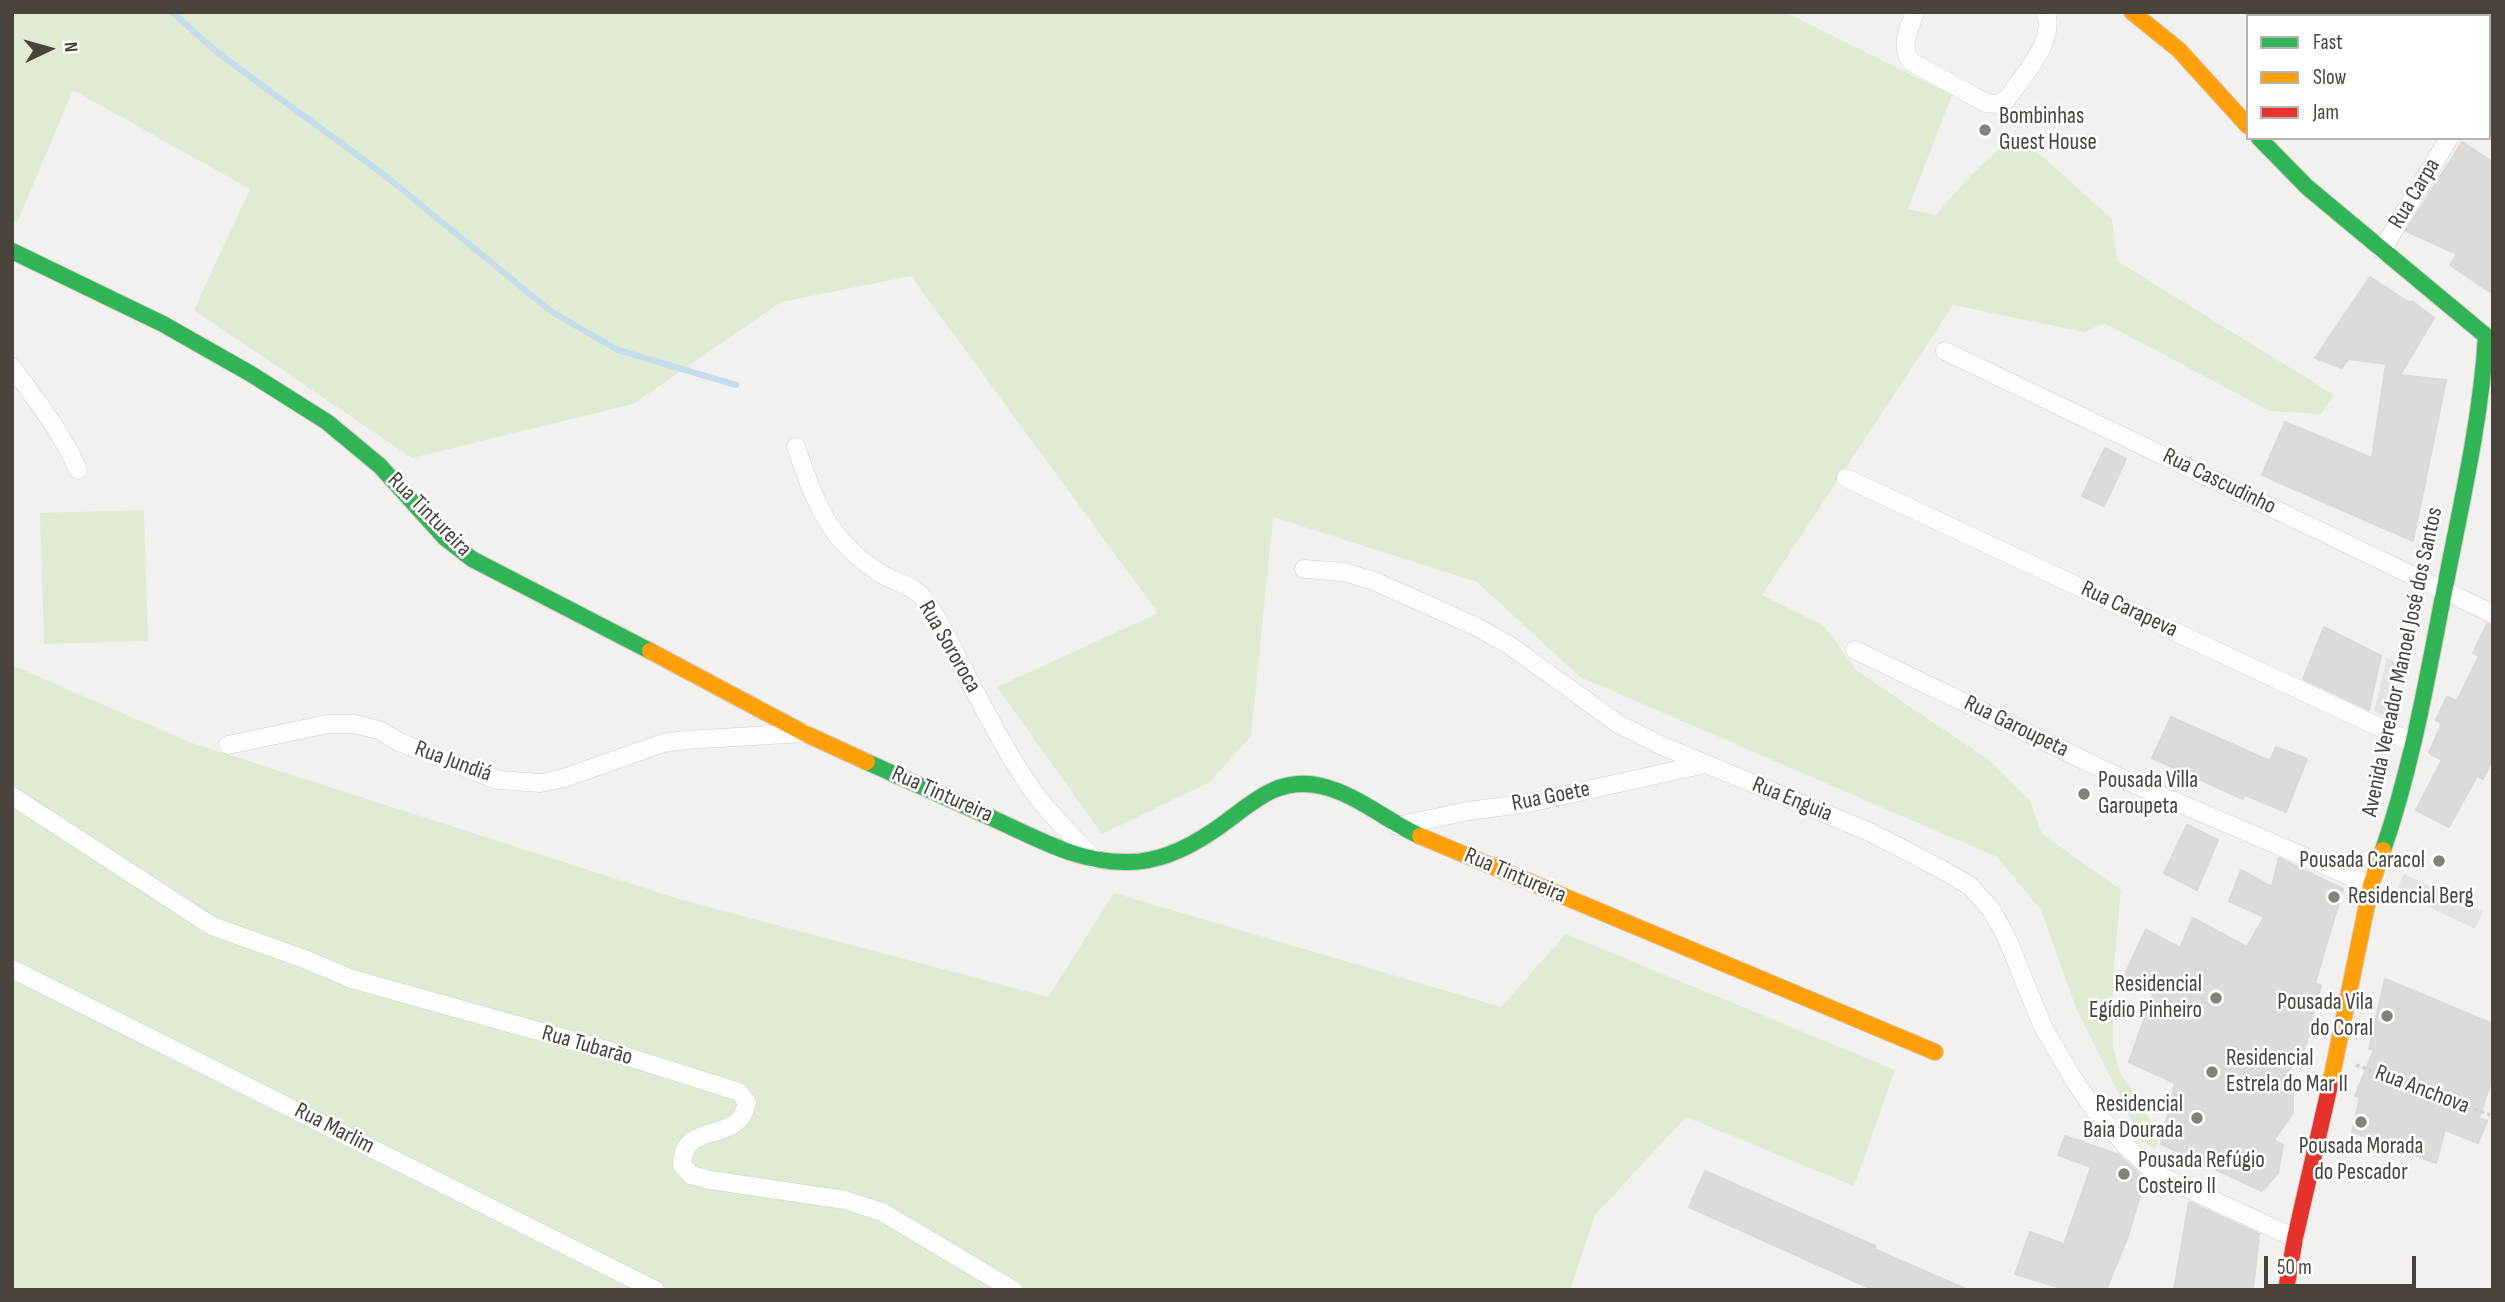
<!DOCTYPE html>
<meta charset="utf-8">
<style>
body{margin:0}
#map{position:relative;width:2505px;height:1302px;overflow:hidden;background:#f3f1ef;font-family:"Sofia Sans Condensed",sans-serif}
canvas{display:block}
.frame{position:absolute;inset:0;border:14px solid #49433b;pointer-events:none}
.legend{position:absolute;left:2246px;top:14px;width:245px;height:126px;box-sizing:border-box;background:#fff;border:2px solid #b6b4b1;margin:0;padding:9px 12px;list-style:none;font-size:21px;color:#49433b}
.legend li{display:flex;align-items:center;gap:14px;height:35px}
.legend b{width:35px;border:2px solid #b6b4b1}
.north{position:absolute;left:14px;top:14px;width:70px;height:70px;-webkit-text-stroke:5px #fff;paint-order:stroke;rotate:85deg;font-size:19px;font-weight:700;line-height:28px;text-align:center;color:#49433b}
.north::after{content:'';display:block;margin:auto;width:24px;height:32px;background:#49433b;clip-path:polygon(50% 0,100% 100%,50% 72%,0 100%)}
.scale{position:absolute;left:2264px;top:1256px;width:152px;height:32px;box-sizing:border-box;border:4px solid #49433b;border-top:0;padding-left:9px;font-size:21px;line-height:24px;white-space:nowrap;color:#49433b;-webkit-text-stroke:5px #fff;paint-order:stroke}
</style>
<div id="map">
<canvas width="2505" height="1302"></canvas>
<div class="frame"></div>
<ul class="legend">
<li><b style="height:9px;background:#30b455"></b>Fast</li>
<li><b style="height:9px;background:#ff9f0a"></b>Slow</li>
<li><b style="height:9px;background:#e5322d"></b>Jam</li>
</ul>
<div class="north">N</div>
<div class="scale">50 m</div>
</div>
<script>
const ctx = document.querySelector('canvas').getContext('2d');
ctx.lineJoin = 'round';
function fillPath(path, color) {
  ctx.fillStyle = color;
  ctx.fill(path, 'evenodd');
}
function trace(path, color, width, dash) {
  ctx.strokeStyle = color;
  ctx.lineWidth = width;
  ctx.lineCap = dash ? 'butt' : 'round';
  ctx.setLineDash(dash || []);
  ctx.stroke(path);
}
function write(font, color, halo, rows, align = 'center') {
  ctx.font = font + ' "Sofia Sans Condensed",sans-serif';
  ctx.lineWidth = 5;
  ctx.setLineDash([]);
  ctx.textBaseline = 'middle';
  ctx.strokeStyle = halo;
  ctx.fillStyle = color;
  for (const [text, x, y, turn = 0] of rows) {
    ctx.save();
    ctx.translate(x, y);
    ctx.rotate((+turn || 0) * Math.PI / 180);
    ctx.textAlign = isNaN(turn) ? turn : align;
    if (halo) ctx.strokeText(text, 0, 0);
    ctx.fillText(text, 0, 0);
    ctx.restore();
  }
}
fillPath(new Path2D(`
 M12 12H1785L1952 95 1908 209 1936 215 1969 177 2016 133 2112 219 2117 261 2334 395 2321 414 2270 411 2104 323 2084 332 1953 305 1762 595 1823 625 1857 671 1989 760 2030 801 2042 834 2121 890 2113 977V1046L2119 1071 2159 1134 2155 1149 2142 1141 2076 1008 2041 910 1997 857 1580 677 1477 582 1273 517 1251 736 1210 782 1102 834 997 687 1158 613 911 276 781 302 633 404 412 458 194 310 250 189 73 90 17 223 12 219Z
 M144 510 148 641 44 644 40 513Z
 M12 665 189 742 682 900 1048 997 1114 893 1501 1007 1566 934 1895 1070 1854 1186 1686 1117 1595 1215 1570 1290H12Z`), '#e1ead2');
fillPath(new Path2D(`
 M2387 658 2399 663 2388 718 2374 711Z
 M2404 874 2483 912 2475 929 2396 891Z`), '#e5e2e0');
trace(new Path2D(`
 M172 12 218 53 383 174 552 312 618 350 736 385`), '#c4dcec', 6);
const building = new Path2D(`
 M2462 142 2493 162V294L2450 265 2457 254 2406 231Z
 M2370 277 2410 303 2412 301 2434 318 2400 375 2446 380 2413 541 2262 475 2285 422 2372 458 2386 364 2348 359 2342 368 2315 358Z
 M2105 448 2126 459 2104 506 2082 496Z
 M2487 624 2493 625V758L2483 779 2477 776 2449 827 2416 810 2442 760 2429 753 2442 723 2436 720 2447 697 2457 701 2479 656 2473 653Z
 M2324 627 2381 656 2369 710 2303 679Z
 M2171 717 2270 761 2276 747 2307 759 2286 812 2245 795 2243 799 2152 758Z
 M2187 825 2218 840 2197 890 2164 873Z
 M2279 858 2343 889 2315 983 2321 986 2308 1030 2309 1036 2302 1054 2284 1076 2293 1081V1113L2274 1140 2283 1145 2278 1173 2262 1191 2161 1144 2175 1083 2129 1062 2153 994 2123 979 2146 929 2180 948 2193 918 2247 947 2264 917 2229 901 2241 870 2272 887Z
 M2385 979 2493 1024V1076L2479 1118 2487 1121 2478 1143 2445 1130 2436 1163 2352 1132 2360 1097 2355 1096 2374 1050 2369 1049Z
 M2065 1136 2119 1155 2137 1172 2144 1182 2128 1236 2106 1290H2067L2015 1274 2030 1232 2064 1244 2091 1167 2058 1155Z
 M1705 1171 1875 1246 1874 1249 1968 1290H1874L1689 1207Z
 M2189 1202 2259 1234 2253 1290H2174Z`);
fillPath(building, '#dddad7');
trace(building, '#dbd8d5', 2);
const street = new Path2D(`
 M1915 12C1909 30 1900 44 1910 61L1986 103 1997 104 2006 100C2021 78 2058 39 2045 12
 M2489 71 2493 66
 M2382 250 2449 138
 M1945 351 2493 614
 M12 367C38 403 60 429 78 470
 M796 447C816 503 826 537 878 572 891 581 914 585 923 598 944 626 956 656 972 686 991 722 1018 774 1043 804 1059 823 1077 841 1094 859
 M1846 478 2411 742
 M1304 569 1344 572 1374 581 1475 626 1509 645 1620 725 1658 744 1872 833 1941 869 1970 886 1990 908 2006 936 2043 1027 2074 1080 2096 1112 2127 1147 2156 1174 2295 1238
 M1855 650 2125 780 2371 885
 M228 745 328 724H354L379 730 399 742 498 780 540 783 564 778 663 743 686 740 804 733
 M12 796 212 926 307 960 352 979 613 1052 739 1092 747 1102C739 1147 684 1117 682 1165L691 1175 710 1180 845 1200 882 1212 1013 1290
 M1397 826 1468 811 1529 803 1705 764
 M12 969 655 1290`);
const fast = new Path2D(`
 M2259 138 2307 187 2486 336C2481 419 2462 500 2446 582 2428 672 2413 764 2383 850
 M12 251 163 324 251 374 327 422 380 466 445 538 472 559 650 651
 M867 762C909 781 951 800 994 819 1036 838 1081 864 1129 862 1159 862 1188 848 1213 831 1248 808 1274 775 1321 786 1357 794 1386 821 1420 836`);
const slow = new Path2D(`
 M2132 12 2179 50 2248 126
 M650 651 804 733 867 762
 M1420 836 1935 1052
 M2330 1085 2371 885 2383 850`);
const jam = new Path2D(`
 M2286 1290 2295 1238 2330 1085`);
trace(street, '#d1cfcc', 19);
trace(fast, '#d2cec6', 18);
trace(slow, '#d2cec6', 18);
trace(jam, '#d2cec6', 18);
trace(new Path2D(`
 M2356 1065 2493 1116`), '#d3d1cd', 3.5, [3.5, 3.5]);
trace(street, '#fdfdfd', 18);
trace(fast, '#30b455', 16);
trace(slow, '#ff9f0a', 16);
trace(jam, '#e5322d', 16);
for (const [x, y, r, color] of [
 [1985,130,7,"#84807a"],
 [2084,794,7,"#84807a"],
 [2439,861,7,"#84807a"],
 [2334,897,7,"#84807a"],
 [2216,998,7,"#84807a"],
 [2387,1016,7,"#84807a"],
 [2212,1072,7,"#84807a"],
 [2197,1118,7,"#84807a"],
 [2361,1122,7,"#84807a"],
 [2124,1174,7,"#84807a"]
]) {
  const dot = new Path2D();
  dot.arc(x, y, r, 0, 2 * Math.PI);
  ctx.fillStyle = color;
  ctx.fill(dot);
  trace(dot, '#fff', 2.5);
}
write('23px', '#49433b', '#fff', [
 ["Bombinhas",1999,117],
 ["Guest House",1999,143],
 ["Pousada Villa",2098,781],
 ["Garoupeta",2098,807],
 ["Pousada Caracol",2425,861,"right"],
 ["Residencial Berg",2348,897],
 ["Residencial",2202,985,"right"],
 ["Egídio Pinheiro",2202,1011,"right"],
 ["Pousada Vila",2373,1003,"right"],
 ["do Coral",2373,1029,"right"],
 ["Residencial",2226,1059],
 ["Estrela do Mar II",2226,1085],
 ["Residencial",2183,1105,"right"],
 ["Baia Dourada",2183,1131,"right"],
 ["Pousada Morada",2361,1147,"center"],
 ["do Pescador",2361,1173,"center"],
 ["Pousada Refúgio",2138,1161],
 ["Costeiro II",2138,1187]
], 'left');
write('23px', '#49433b', '#fff', [
 ["Rua Carpa",2415,194,-59],
 ["Rua Cascudinho",2219,482,26],
 ["Rua Tintureira",429,515,45],
 ["Rua Carapeva",2129,610,25],
 ["Rua Sororoca",949,647,60],
 ["Avenida Vereador Manoel José dos Santos",2403,662,-78],
 ["Rua Garoupeta",2016,727,26],
 ["Rua Jundiá",453,762,20],
 ["Rua Tintureira",942,795,24],
 ["Rua Goete",1551,797,-11],
 ["Rua Enguia",1792,800,22],
 ["Rua Tintureira",1515,876,23],
 ["Rua Tubarão",587,1046,16],
 ["Rua Anchova",2422,1090,21],
 ["Rua Marlim",334,1129,27]
]);
</script>
